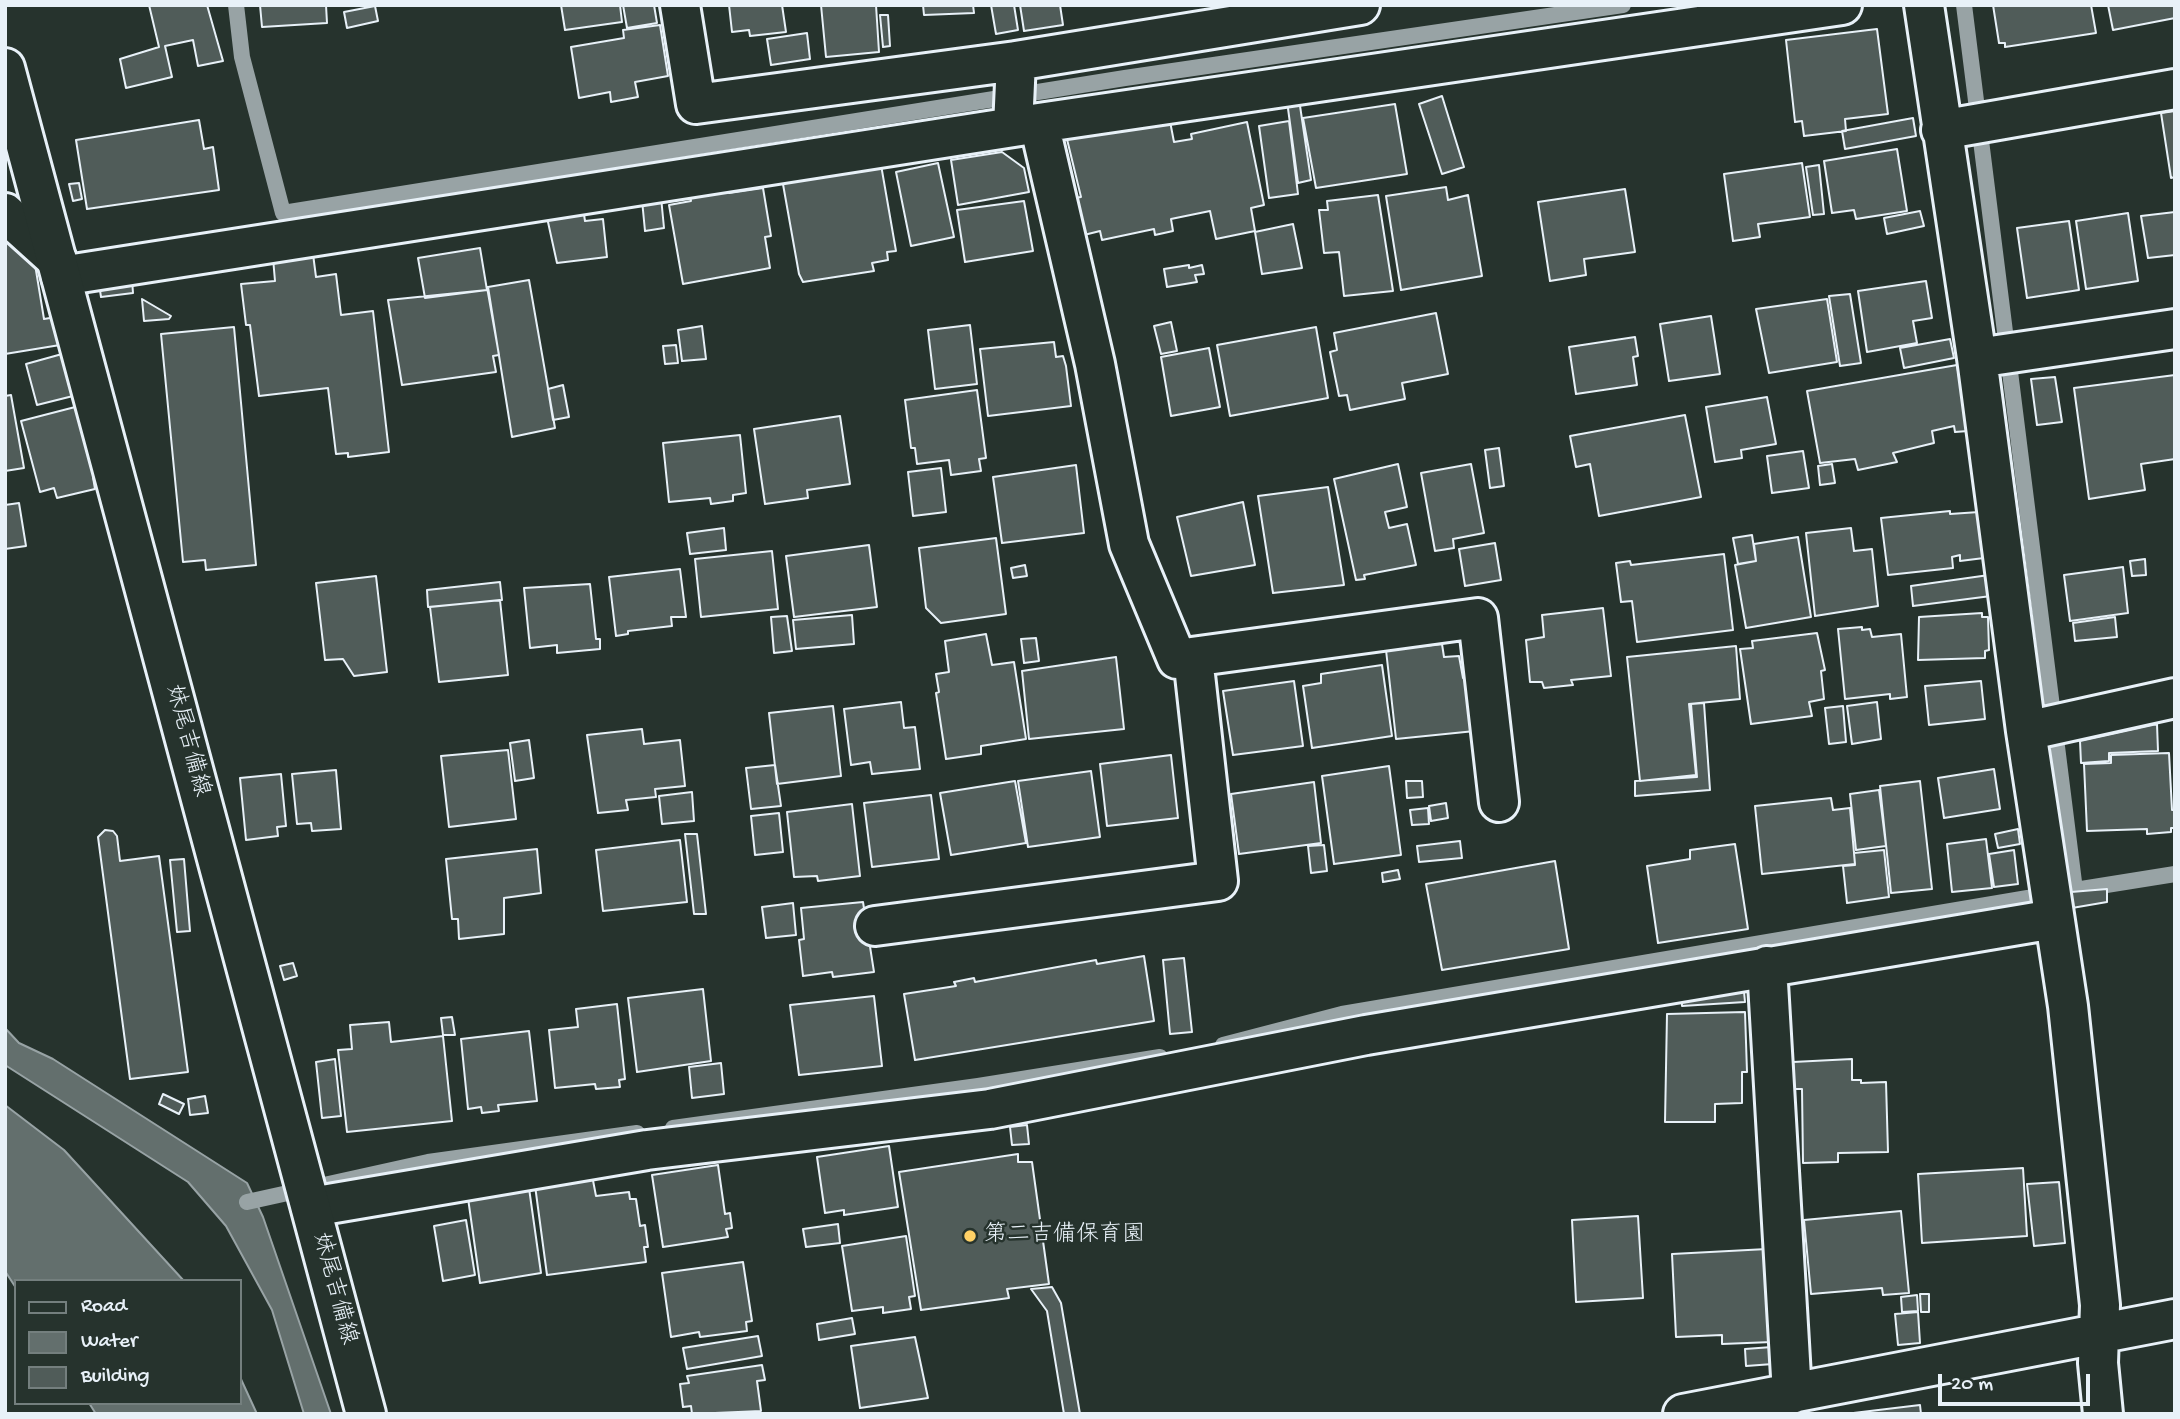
<!DOCTYPE html>
<meta charset="utf-8">
<style>
body{margin:0}
#map{position:relative;width:2180px;height:1419px;overflow:hidden;background:#26332d;font-family:"Gochi Hand",sans-serif}
canvas{display:block}
.frame{position:absolute;inset:0;border:7px solid #e8f1f8;pointer-events:none}
.legend{position:absolute;left:14px;top:1279px;width:228px;height:126px;box-sizing:border-box;background:#26332d;border:2px solid #747f7e;margin:0;padding:9px 12px;list-style:none;font-size:21px;color:#e8f1f8}
.legend li{display:flex;align-items:center;gap:14px;height:35px}
.legend b{width:35px;border:2px solid #747f7e}
.scale{position:absolute;left:1938px;top:1374px;width:152px;height:32px;box-sizing:border-box;border:4px solid #e8f1f8;border-top:0;padding-left:9px;font-size:21px;line-height:24px;white-space:nowrap;color:#e8f1f8;-webkit-text-stroke:5px #26332d;paint-order:stroke}
</style>
<div id="map">
<canvas width="2180" height="1419"></canvas>
<div class="frame"></div>
<ul class="legend">
<li><b style="height:9px;background:#26332d"></b>Road</li>
<li><b style="height:19px;background:#636f6d"></b>Water</li>
<li><b style="height:19px;background:#505c59"></b>Building</li>
</ul>
<div class="scale">20 m</div>
</div>
<script>
const ctx = document.querySelector('canvas').getContext('2d');
ctx.lineJoin = 'round';
function fillPath(path, color) {
  ctx.fillStyle = color;
  ctx.fill(path, 'evenodd');
}
function trace(path, color, width, dash) {
  ctx.strokeStyle = color;
  ctx.lineWidth = width;
  ctx.lineCap = dash ? 'butt' : 'round';
  ctx.setLineDash(dash || []);
  ctx.stroke(path);
}
function write(font, color, halo, rows, align = 'center') {
  ctx.font = font + ' "Gochi Hand","Klee One",sans-serif';
  ctx.lineWidth = 5;
  ctx.setLineDash([]);
  ctx.textBaseline = 'middle';
  ctx.strokeStyle = halo;
  ctx.fillStyle = color;
  for (const [text, x, y, turn = 0] of rows) {
    ctx.save();
    ctx.translate(x, y);
    ctx.rotate((+turn || 0) * Math.PI / 180);
    ctx.textAlign = isNaN(turn) ? turn : align;
    if (halo) ctx.strokeText(text, 0, 0);
    ctx.fillText(text, 0, 0);
    ctx.restore();
  }
}
const water = new Path2D(`
 M5 1028 19 1043 53 1059 247 1183 263 1217 331 1414H304L272 1310 226 1226 188 1182 5 1065Z
 M5 1105 64 1150 184 1281H16V1288L5 1271Z
 M240 1377 257 1414H96L89 1403H240Z`);
fillPath(water, '#636f6d');
trace(water, '#98a3a5', 2);
trace(new Path2D(`
 M236 5 242 57 283 213 1125 78 1623 5
 M2075 890 2175 874
 M1223 1045 1342 1014 2075 890 1964 5
 M673 1128 978 1086 1160 1057
 M247 1202 428 1162 637 1133`), '#98a3a5', 16);
const building = new Path2D(`
 M149 5H207L223 61 198 66 193 40 165 46 172 77 126 88 120 59 159 47Z
 M260 5H326L327 23 262 27Z
 M561 5H620L622 22 565 30Z
 M623 5H654L657 23 627 28Z
 M729 5H782L786 32 750 36 749 30 732 32Z
 M821 5H876L879 52 826 57Z
 M923 5H973L974 13 924 15Z
 M991 5H1014L1018 30 996 34Z
 M1020 5H1060L1063 25 1024 31Z
 M1993 5H2091L2096 33 2005 47V43H1999Z
 M2108 5H2175V18L2113 30Z
 M375 6 378 21 347 28 344 12Z
 M880 15H888L890 46 883 47Z
 M660 25 668 76 635 82 638 97 611 102 610 92 579 98 571 47 624 38 623 30Z
 M1877 29 1888 114 1845 119 1846 131 1804 136 1802 121 1795 122 1786 40Z
 M807 33 810 59 771 65 767 39Z
 M1442 96 1464 167 1442 174 1419 104Z
 M1299 99 1311 180 1298 183 1287 101Z
 M1395 104 1407 174 1316 188 1303 118Z
 M1168 111 1174 142 1192 139 1191 134 1247 122 1264 205 1251 208 1255 231 1216 239 1210 211 1171 219 1173 231 1155 235 1154 229 1102 240 1100 231 1084 235 1075 198 1081 197 1065 131Z
 M2175 111V177L2171 178 2161 113Z
 M1913 118 1916 136 1845 149 1842 131Z
 M199 120 204 149 213 147 219 190 87 209 76 140Z
 M1289 121 1298 194 1269 198 1259 126Z
 M1897 149 1907 211 1856 219 1854 210 1832 213 1824 161Z
 M1002 152 1024 168 1029 192 958 205 951 160Z
 M880 159 896 251 887 252 888 260 872 263 874 271 803 282 799 274 781 173Z
 M938 163 954 237 911 246 896 172Z
 M1802 163 1810 217 1758 224 1760 237 1733 241 1724 174Z
 M1819 165 1824 214 1813 215 1806 167Z
 M79 183 82 199 73 201 69 184Z
 M728 183 729 193 763 188 771 236 765 237 770 268 683 284 669 205 691 201 689 190Z
 M1446 187 1448 200 1468 195 1482 276 1401 290 1386 196Z
 M1625 189 1635 252 1584 259 1586 275 1550 281 1538 202Z
 M1378 195 1393 291 1344 296 1339 252 1324 253 1319 210H1328L1327 201Z
 M661 197 664 228 645 231 642 200Z
 M1024 201 1033 251 965 262 957 210Z
 M583 208 585 221 603 219 607 257 557 263 546 213Z
 M1920 211 1924 226 1887 234 1884 218Z
 M2175 212V255L2148 258 2141 216Z
 M2128 213 2138 281 2086 289 2076 221Z
 M2069 221 2079 290 2027 298 2017 228Z
 M1293 224 1302 268 1262 274 1255 232Z
 M5 229 31 240 44 319 56 317 60 345 5 354Z
 M480 248 487 290 425 298 418 258Z
 M313 254 316 277 336 274 341 315 373 311 389 452 348 457V453L336 454 328 388 259 396 250 325H246L241 284 275 281 273 258Z
 M1189 265V268L1202 265 1204 274 1195 275 1197 282 1167 287 1164 269Z
 M132 279 133 293 101 297 99 284Z
 M529 280 555 428 512 437 488 287Z
 M1926 281 1932 318 1913 321 1917 343 1867 352 1858 291Z
 M487 287 499 355 493 356 496 372 402 385 388 300 487 290Z
 M1850 294 1861 363 1840 366 1829 296Z
 M142 299 171 316 169 319 144 321Z
 M1827 299 1837 362 1769 373 1756 309Z
 M1436 313 1448 374 1402 383 1405 399 1350 410 1347 395 1339 396 1330 352 1337 350 1334 333Z
 M1711 316 1720 374 1669 381 1660 324Z
 M1171 322 1177 351 1161 354 1154 326Z
 M970 325 977 384 935 389 928 330Z
 M702 326 706 359 682 361 678 330Z
 M234 327 256 565 206 570 205 560 183 562 161 334Z
 M1316 327 1328 398 1230 416 1217 345Z
 M1635 337 1638 356 1633 357 1637 385 1576 394 1569 347Z
 M1950 339 1954 358 1904 368 1900 348Z
 M1054 342 1056 357 1063 356 1066 366 1071 406 988 416 980 349Z
 M676 345 678 363 665 364 663 346Z
 M1209 348 1220 407 1171 416 1161 357Z
 M62 354 73 396 37 405 26 364Z
 M1957 365 1968 431 1955 432 1954 426 1932 431 1934 443 1893 453 1897 462 1858 470 1855 459 1820 463 1807 391Z
 M2175 375V459L2141 464 2145 490 2089 499 2074 388Z
 M2055 377 2062 422 2037 425 2031 379Z
 M563 385 569 417 553 420 548 389Z
 M977 390 986 458 979 459 981 471 951 475 949 460 917 464 915 448H911L905 400Z
 M11 395 24 468 5 471V396Z
 M1767 397 1776 444 1741 450 1742 458 1715 462 1706 407Z
 M79 406 96 477H93L95 489 57 498 54 488 40 492 21 421Z
 M1685 415 1701 497 1599 516 1590 464 1576 467 1570 436Z
 M840 416 850 484 807 490 808 498 765 504 754 429Z
 M740 435 746 493 733 495V501L711 504 710 498 669 502 663 443Z
 M1499 448 1504 486 1490 488 1485 450Z
 M1803 451 1809 488 1772 493 1767 456Z
 M1398 464 1407 507 1385 512 1389 528 1407 524 1416 565 1364 575 1365 579 1356 580 1334 479Z
 M1471 464 1484 533 1453 539 1454 548 1435 551 1421 473Z
 M1832 464 1835 483 1820 485 1818 466Z
 M1076 465 1084 533 1002 543 993 477Z
 M941 468 946 512 913 516 908 472Z
 M1328 487 1344 585 1273 593 1258 496Z
 M1243 502 1255 565 1191 576 1177 517Z
 M19 503 26 546 5 549V505Z
 M1950 511V514L1979 512 1984 558 1960 561V555L1952 557 1953 568 1888 575 1881 518Z
 M724 528 726 550 690 554 687 533Z
 M1851 528 1854 551 1872 549 1878 606 1815 616 1806 533Z
 M1752 535 1756 561 1738 564 1733 538Z
 M1798 537 1811 617 1746 628 1735 565 1756 561 1754 544Z
 M996 538 1006 614 941 623 926 608 919 548Z
 M1495 543 1501 580 1465 586 1459 549Z
 M869 545 877 607 794 617 786 556Z
 M772 551 778 609 701 617 695 559Z
 M1724 554 1733 630 1637 642 1632 601 1621 602 1616 563 1630 561 1631 565Z
 M2145 559 2146 575 2132 576 2130 561Z
 M1025 565 1027 576 1013 578 1011 568Z
 M2123 567 2128 613 2070 621 2064 575Z
 M680 569 686 617H671L672 626 628 631V634L616 636 609 577Z
 M1989 575 1991 596 1913 606 1911 586Z
 M376 576 387 672 354 676 343 659 325 660 316 583Z
 M500 582 502 600 428 607 427 590Z
 M590 584 596 639H600V649L557 653V645L530 648 524 588Z
 M500 600 508 675 439 682 430 607Z
 M1603 608 1611 676 1571 680 1573 685 1544 688 1542 682H1530L1526 640 1544 637 1542 615Z
 M1982 613V617H1988L1989 650 1985 651V658L1918 660 1919 617Z
 M852 615 854 644 796 649 793 620Z
 M787 616 792 651 774 653 771 617Z
 M2115 617 2117 637 2075 641 2073 623Z
 M1862 627V630L1870 629 1872 637 1901 634 1907 697 1890 699V694L1845 699 1838 629Z
 M1817 633 1825 670 1821 671 1824 699 1809 702 1812 716 1751 724 1740 649 1753 648 1752 641Z
 M986 634 992 665 1014 662 1026 739 981 746V754L946 759 936 693 939 692 936 674 949 672 945 641Z
 M1036 638 1039 661 1024 663 1021 639Z
 M1442 644 1444 657 1459 656 1463 678H1467L1475 731 1396 739 1386 650Z
 M1736 646 1740 699 1689 704 1696 775 1640 781 1627 657Z
 M1116 657 1124 729 1029 739 1022 671Z
 M1382 665 1392 736 1312 748 1303 686 1321 683V674Z
 M1294 681 1303 746 1233 755 1223 691Z
 M1981 681 1985 719 1929 725 1925 686Z
 M901 702 904 728 915 727 920 769 872 774 870 762 851 765 844 709Z
 M1877 702 1881 739 1852 744 1847 706Z
 M1704 703 1710 790 1635 796V781L1697 777 1691 704Z
 M833 706 841 776 777 784 769 713Z
 M1843 706 1846 742 1829 744 1825 708Z
 M2157 724 2158 751 2109 753V761L2081 763 2080 741Z
 M642 729 644 744 680 740 685 786 655 789 656 797 626 800 628 810 598 813 587 735Z
 M529 740 534 778 515 781 510 743Z
 M508 750 516 819 449 827 441 756Z
 M2169 753 2172 810H2175V828H2171V832L2147 834V829L2087 831 2084 764 2111 763V755Z
 M1171 755 1178 818 1107 826 1100 764Z
 M775 765 781 806 751 809 746 768Z
 M1389 766 1401 855 1334 864 1322 776Z
 M1994 769 2000 809 1944 818 1938 778Z
 M336 770 341 829 312 831 311 823 297 824 292 774Z
 M1091 771 1100 837 1028 847 1018 781Z
 M281 774 286 826 277 827 278 836 246 840 240 778Z
 M1015 781 1026 843 951 855 940 793Z
 M1406 781H1422L1423 797 1407 798Z
 M1920 781 1932 889 1891 893 1880 786Z
 M1314 782 1321 843 1239 854 1231 794Z
 M1879 790 1886 846 1856 850 1850 794Z
 M692 792 694 821 662 824 659 796Z
 M931 795 939 859 872 867 864 803Z
 M1831 798 1833 810 1850 808 1855 864 1762 874 1755 806Z
 M1446 803 1448 818 1431 821 1429 806Z
 M852 804 860 876 818 881 817 876 794 877 787 812Z
 M1428 808 1429 824 1412 825 1410 810Z
 M779 813 783 852 755 855 751 816Z
 M2018 829 2020 844 1998 848 1995 834Z
 M105 830 113 831 117 836 120 861 159 856 188 1072 130 1079 98 837Z
 M685 834H697L706 914H694Z
 M1986 839 1992 888 1952 892 1947 844Z
 M680 840 687 902 603 911 596 850Z
 M1460 841 1462 858 1419 862 1417 846Z
 M1735 844 1748 929 1658 943 1647 866 1690 859V850Z
 M1324 845 1327 871 1311 873 1308 846Z
 M537 849 541 893 504 898V934L459 939 458 919H452L446 859Z
 M1884 850 1889 897 1847 903 1843 866 1855 865 1854 853Z
 M2014 850 2018 884 1994 887 1989 854Z
 M184 859 190 931 177 932 170 860Z
 M1555 861 1569 949 1442 970 1426 884Z
 M1398 870 1400 879 1383 882 1382 873Z
 M2107 889V902L2072 908 2071 892Z
 M863 902 874 972 833 977 832 972 803 976 799 940 804 939 801 908Z
 M793 903 796 935 766 938 762 907Z
 M1144 956 1154 1021 915 1060 904 994 956 986 954 982 974 978 975 982 1096 960 1097 964Z
 M1184 958 1192 1032 1170 1034 1163 960Z
 M293 963 297 976 284 980 280 966Z
 M1743 981 1745 1002 1682 1006 1681 992Z
 M703 989 711 1061 637 1072 628 998Z
 M874 996 882 1066 799 1075 790 1005Z
 M617 1004 625 1079 619 1080 620 1087 596 1089 595 1084 555 1088 549 1030 578 1027 576 1009Z
 M1745 1012 1747 1072H1742V1103L1715 1104V1122H1665L1667 1014Z
 M452 1017 455 1035H443L441 1018Z
 M389 1022 391 1042 443 1036 452 1121 347 1132 338 1050 352 1049 350 1025Z
 M529 1031 537 1101 498 1105 499 1111 482 1113 481 1107 468 1109 461 1039Z
 M335 1059 341 1116 322 1118 316 1062Z
 M1852 1059V1080H1861V1083L1886 1082 1888 1152 1838 1153V1162L1803 1163 1802 1089H1794L1793 1062Z
 M721 1063 724 1094 692 1098 689 1067Z
 M163 1094 184 1104 179 1114 159 1104Z
 M205 1096 208 1113 190 1115 188 1099Z
 M1027 1125 1029 1144 1012 1145 1010 1127Z
 M889 1146 898 1207 844 1215V1210L825 1213 817 1157Z
 M1018 1154V1162H1032L1049 1284 1007 1289 1009 1298 921 1310 899 1172Z
 M718 1165 725 1214 730 1213 732 1228 726 1229 728 1237 663 1247 652 1175Z
 M2023 1168 2027 1236 1922 1243 1918 1174Z
 M591 1170 596 1196 629 1192 630 1199H636L640 1226 645 1225 648 1247H644L646 1262 547 1275 534 1178Z
 M528 1181 541 1273 480 1283 467 1191Z
 M2059 1182 2065 1243 2034 1246 2027 1184Z
 M1901 1211 1909 1293 1883 1295 1882 1288 1811 1294 1804 1220Z
 M1638 1216 1643 1298 1576 1302 1572 1220Z
 M466 1220 475 1275 443 1281 434 1226Z
 M838 1224 840 1243 806 1247 803 1229Z
 M906 1236 915 1296 909 1297 911 1309 883 1313V1307L852 1311 842 1246Z
 M1767 1249 1772 1342 1722 1344V1335L1676 1337 1672 1254Z
 M743 1262 752 1321 746 1322 747 1331 700 1337 699 1332 671 1337 662 1273Z
 M1052 1287 1061 1303 1080 1414H1064L1047 1311 1031 1289Z
 M1920 1294H1929V1312H1921Z
 M1917 1295 1918 1311 1902 1312 1901 1297Z
 M1918 1312 1920 1343 1898 1345 1895 1314Z
 M852 1318 855 1334 819 1340 817 1324Z
 M758 1336 762 1356 687 1369 683 1348Z
 M915 1337 928 1398 860 1408 851 1346Z
 M1772 1347 1773 1364 1746 1366 1745 1349Z
 M762 1365 765 1380 757 1381 761 1411 692 1414 691 1406 683 1407 680 1384 689 1383 687 1376Z
 M1920 1405 1921 1414H1845Z`);
fillPath(building, '#505c59');
trace(building, '#e8f1f8', 2);
const minor = new Path2D(`
 M680 5 696 104 1016 61 1360 5
 M1924 5 1977 358 2026 731 2068 1006 2100 1305 2098 1363 2103 1414
 M1039 123 1095 364 1129 544 1177 659 1478 618 1499 802
 M1013 127 1016 61
 M1941 130 2175 89
 M5 213 57 260
 M61 276 1039 123 1842 5
 M1977 358 2175 329
 M2026 731 2175 698
 M875 926 1218 881 1193 657
 M1767 966 1792 1394
 M311 1207 647 1150 990 1109 1366 1035 2054 919
 M1683 1414 2175 1319`);
const secondary = new Path2D(`
 M5 68 366 1414`);
trace(minor, '#e8f1f8', 44);
trace(secondary, '#e8f1f8', 44);
trace(minor, '#26332d', 38);
trace(secondary, '#26332d', 38);
for (const [x, y, r, color] of [
 [970,1236,7,"#ffd166"]
]) {
  const dot = new Path2D();
  dot.arc(x, y, r, 0, 2 * Math.PI);
  ctx.fillStyle = color;
  ctx.fill(dot);
  trace(dot, '#26332d', 2.5);
}
write('23px', '#e8f1f8', '#26332d', [
 ["妹尾吉備線",186,741,75],
 ["妹尾吉備線",333,1289,75]
]);
write('23px', '#e8f1f8', '#26332d', [
 ["第二吉備保育園",984,1236]
], 'left');
</script>
